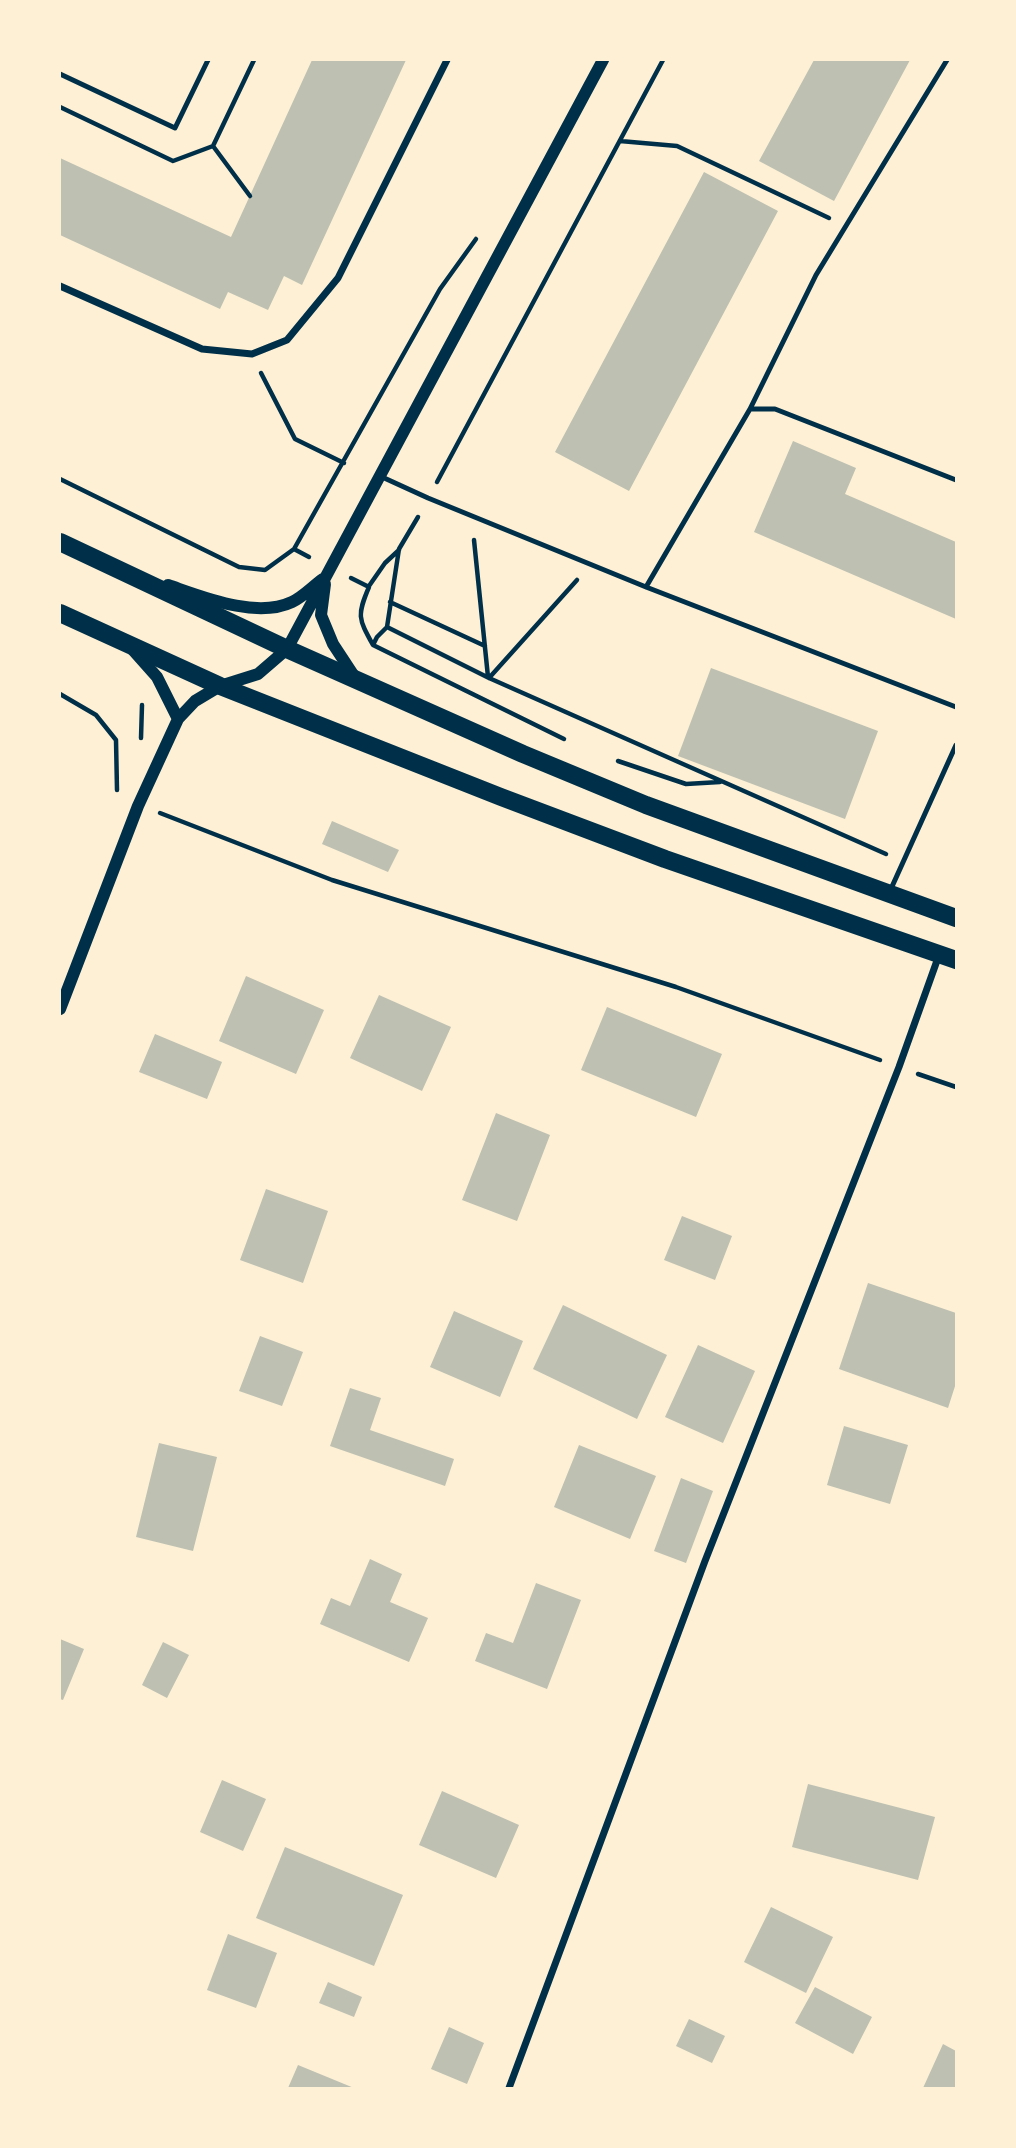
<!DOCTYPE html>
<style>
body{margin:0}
#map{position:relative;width:1016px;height:2148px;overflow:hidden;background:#fdf0d5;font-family:"DejaVu Sans",sans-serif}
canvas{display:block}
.frame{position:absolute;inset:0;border:61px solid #fdf0d5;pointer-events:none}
</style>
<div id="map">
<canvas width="1016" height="2148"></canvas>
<div class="frame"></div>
</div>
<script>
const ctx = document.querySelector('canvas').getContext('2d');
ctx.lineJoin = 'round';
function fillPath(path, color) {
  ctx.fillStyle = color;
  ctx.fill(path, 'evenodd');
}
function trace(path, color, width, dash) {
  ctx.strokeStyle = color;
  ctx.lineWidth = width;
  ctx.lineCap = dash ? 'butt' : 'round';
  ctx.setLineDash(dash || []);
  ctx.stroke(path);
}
fillPath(new Path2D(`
 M312 60H406L302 285 284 276 268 310 228 292 220 309 60 235V158L231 237Z
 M814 60H910L834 201 759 161Z
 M704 172 778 211 629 491 555 452Z
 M793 441 856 468 845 494 956 542V619L754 532Z
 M711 668 878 731 845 819 678 756Z
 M332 821 399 850 388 872 322 844Z
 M246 976 324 1010 296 1074 219 1041Z
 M379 995 451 1027 422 1091 350 1058Z
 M607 1007 722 1054 696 1117 581 1070Z
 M155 1034 222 1062 207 1099 139 1072Z
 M496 1113 550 1135 517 1221 462 1200Z
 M266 1189 328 1211 303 1283 240 1260Z
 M682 1216 732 1236 715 1280 664 1260Z
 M868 1283 956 1313V1383L948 1408 839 1369Z
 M563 1305 667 1355 637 1419 533 1369Z
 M454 1311 523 1341 500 1397 430 1367Z
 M260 1336 303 1352 282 1406 239 1391Z
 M698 1345 755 1371 723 1443 665 1417Z
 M350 1388 381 1398 370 1430 454 1459 445 1486 330 1446Z
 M844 1426 908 1445 890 1504 827 1485Z
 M159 1443 217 1457 193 1551 136 1537Z
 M579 1445 656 1476 630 1539 554 1507Z
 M681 1478 713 1491 686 1563 654 1551Z
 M370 1559 402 1574 390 1602 428 1618 409 1662 320 1624 331 1598 350 1606Z
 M536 1583 581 1600 547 1689 475 1661 486 1633 513 1643Z
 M60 1639 84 1649 63 1700 60 1699Z
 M163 1642 189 1655 167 1698 142 1685Z
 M222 1780 266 1799 243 1851 200 1832Z
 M808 1784 935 1817 918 1880 792 1847Z
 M442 1791 519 1825 496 1878 419 1845Z
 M285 1847 403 1895 374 1966 256 1918Z
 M771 1907 833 1937 806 1993 744 1962Z
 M228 1934 277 1953 256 2008 207 1990Z
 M328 1982 362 1997 354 2017 319 2003Z
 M815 1987 872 2017 853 2054 795 2023Z
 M689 2019 725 2036 712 2063 676 2046Z
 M449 2027 484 2043 467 2084 431 2069Z
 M943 2044 956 2051V2088H923Z
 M298 2065 354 2088H288Z`), '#bec0b2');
trace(new Path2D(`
 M60 107 173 161 213 146 254 60
 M620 141 677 146 829 218
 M213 146 250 196
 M261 373 295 439 344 463
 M60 479 239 567 265 570 294 549 440 289 476 239
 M437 482 663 60
 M474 540 488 677
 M294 549 309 557
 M351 578 369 587C357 615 358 618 373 645L564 739
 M369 586 385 563 399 550
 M390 602 485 646
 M387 627 489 678 886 854
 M373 645 377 637 387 627 399 549 418 517
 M489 678 577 580
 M60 694 96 715 116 740 117 790
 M141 738 142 705
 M618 761 686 784 720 782
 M160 813 332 880 676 987 880 1060
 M918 1074 956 1087`), '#003049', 4.5);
trace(new Path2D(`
 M60 74 175 128 208 60
 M750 409 816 275 947 60
 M382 477 428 498 646 587 956 707
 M646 587 750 409H775L956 480
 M890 891 956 745`), '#003049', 5);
trace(new Path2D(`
 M60 286 202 349 252 354 287 340 338 278 447 60
 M509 2088 705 1561 899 1067 939 955`), '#003049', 7);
trace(new Path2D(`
 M325 584 321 615 333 644 356 679
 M168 585C203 597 256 619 292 602 303 597 313 586 323 579
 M133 650 157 677 178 719
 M60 1009 138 806 178 719 195 701 220 686 258 674 287 649 603 60`), '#003049', 12);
trace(new Path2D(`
 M60 542 287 649 523 754 646 805 956 918
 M60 613 220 686 501 797 665 859 956 960`), '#003049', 18);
</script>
